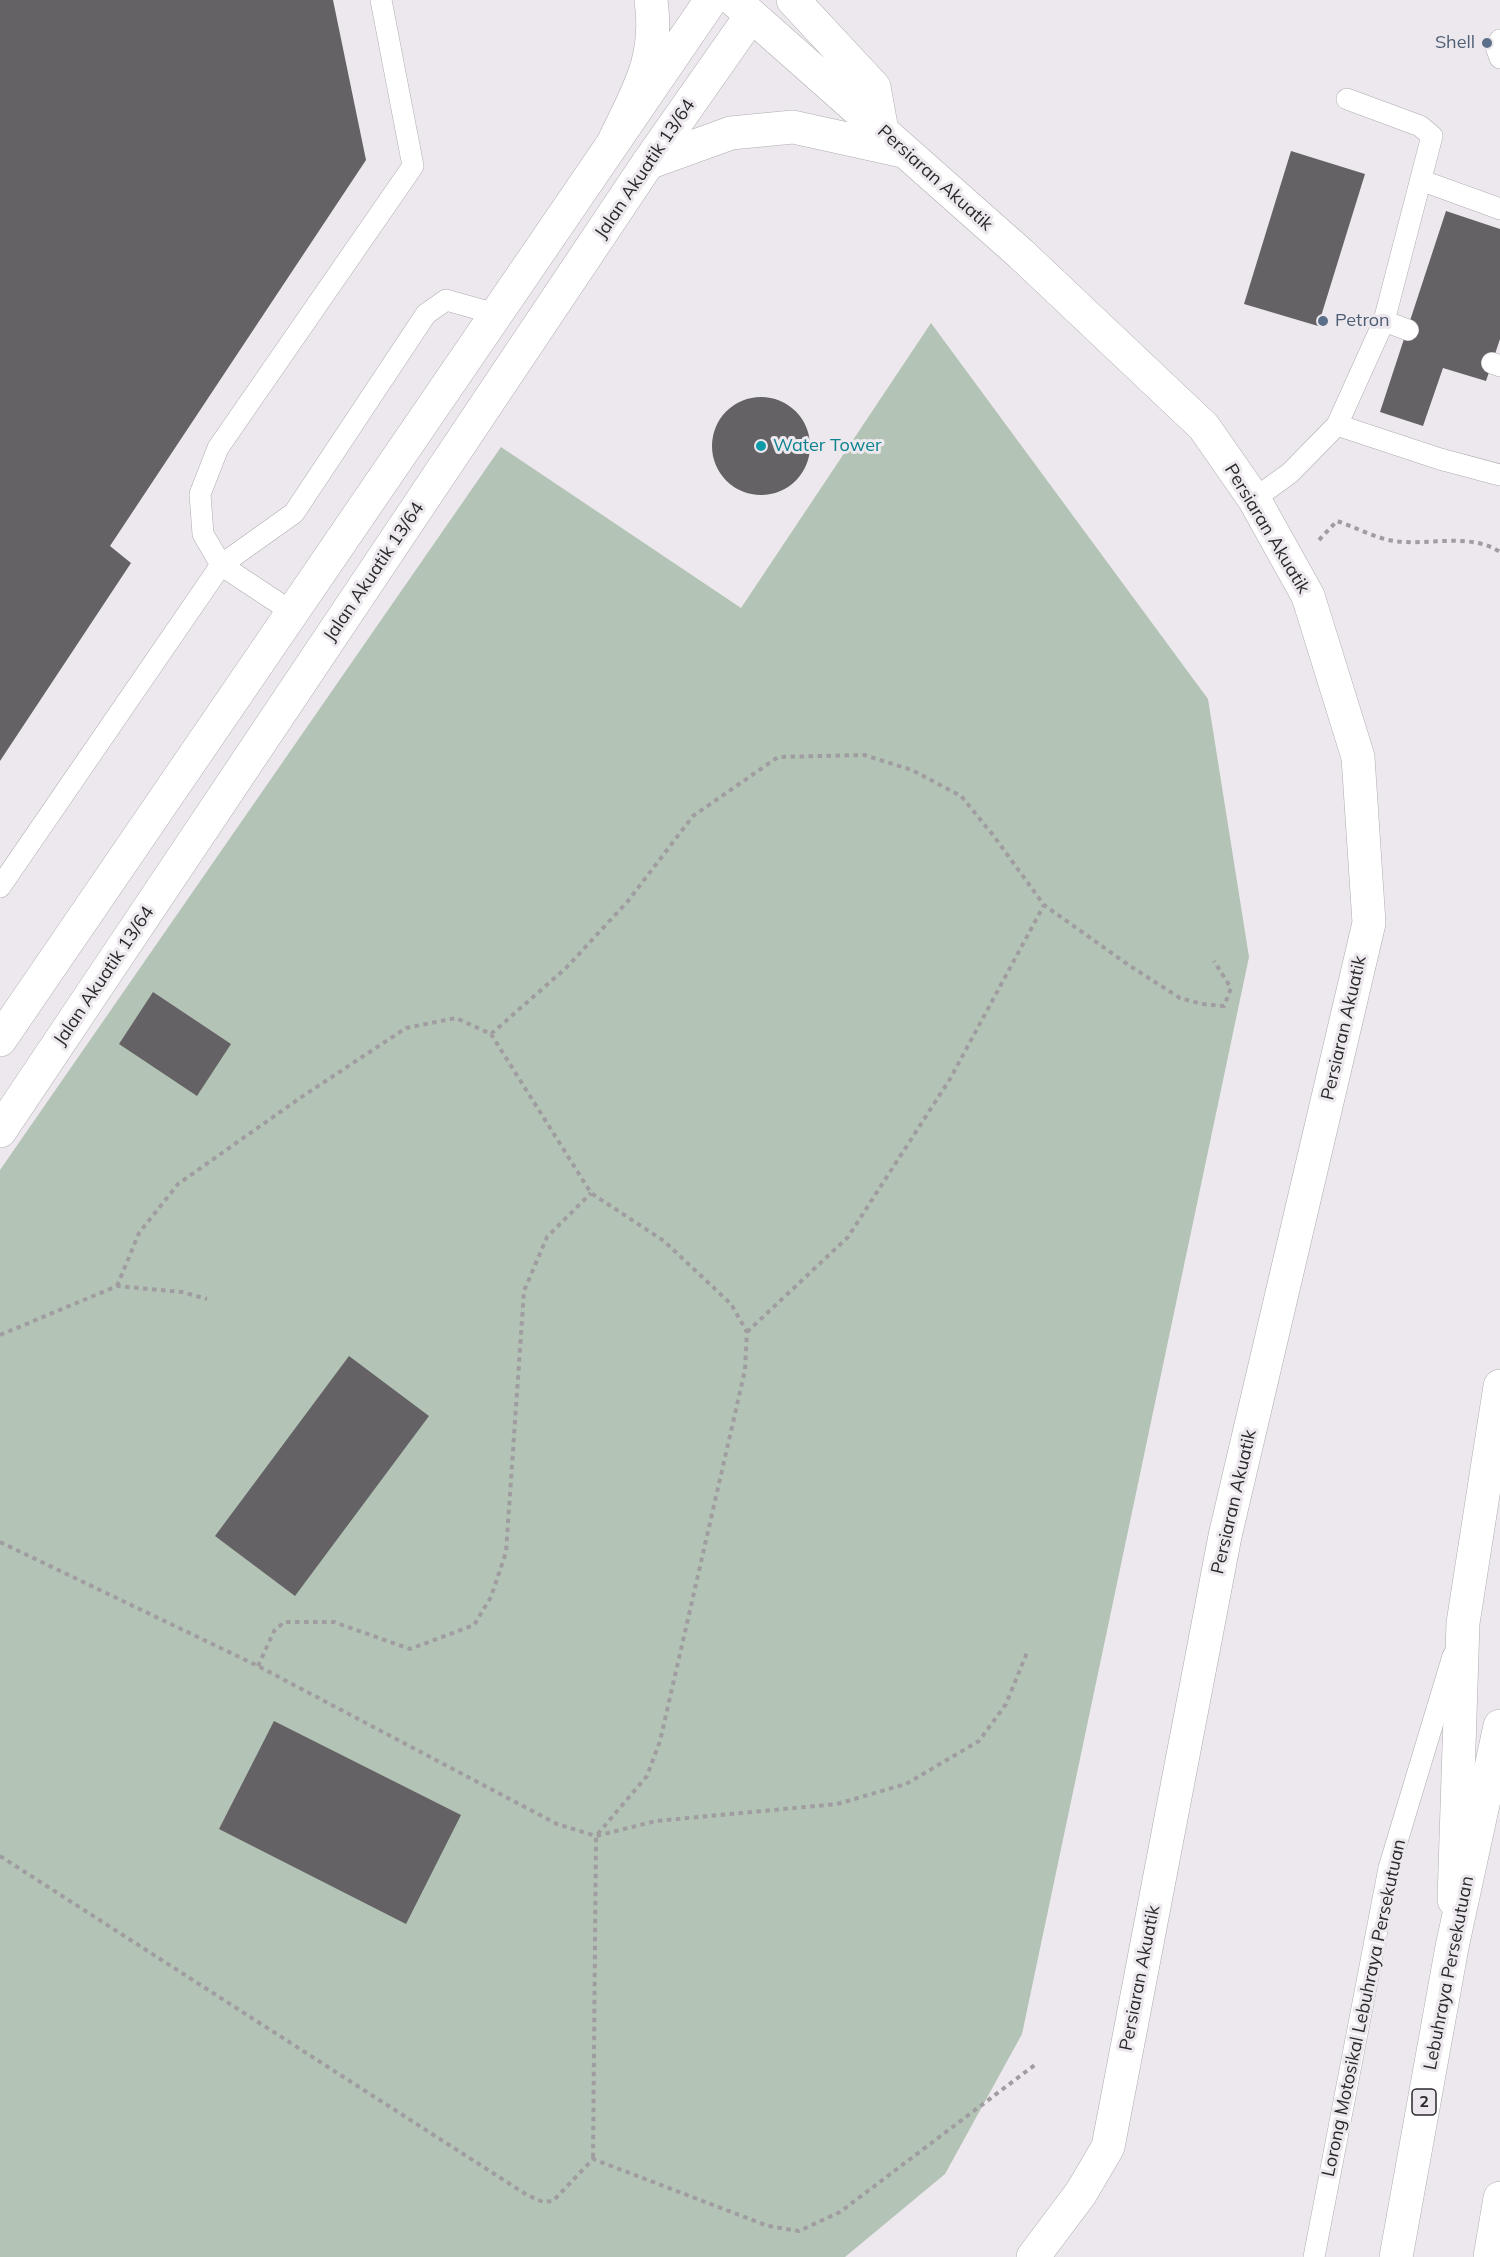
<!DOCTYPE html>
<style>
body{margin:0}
canvas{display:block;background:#ece8ed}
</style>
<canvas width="1500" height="2257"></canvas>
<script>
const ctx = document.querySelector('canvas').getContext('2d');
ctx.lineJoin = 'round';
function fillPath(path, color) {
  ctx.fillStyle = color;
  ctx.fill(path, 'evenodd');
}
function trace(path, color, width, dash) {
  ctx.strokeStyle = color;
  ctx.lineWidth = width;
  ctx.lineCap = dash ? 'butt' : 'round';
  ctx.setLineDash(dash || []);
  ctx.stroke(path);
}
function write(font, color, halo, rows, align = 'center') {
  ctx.font = font + ' Mulish,sans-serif';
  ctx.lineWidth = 6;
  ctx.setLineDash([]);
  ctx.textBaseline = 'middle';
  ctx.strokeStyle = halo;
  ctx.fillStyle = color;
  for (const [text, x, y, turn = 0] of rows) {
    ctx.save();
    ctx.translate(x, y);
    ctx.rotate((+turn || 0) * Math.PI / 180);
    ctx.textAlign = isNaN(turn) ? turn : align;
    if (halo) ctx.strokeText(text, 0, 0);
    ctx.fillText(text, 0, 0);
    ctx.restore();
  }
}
fillPath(new Path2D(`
 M931 323 1208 699 1249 957 1022 2034 945 2174 845 2257H0V1170L501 447 741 608Z`), '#b3c3b5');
fillPath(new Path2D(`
 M0 0H333L366 160 110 546 131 563 0 761Z
 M1291 151 1365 174 1318 326 1244 304Z
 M1446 211 1500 229V339L1486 381 1443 368 1423 426 1380 412Z
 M712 446a49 49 0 1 1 98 0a49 49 0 1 1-98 0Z
 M153 992 231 1044 197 1096 119 1044Z
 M349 1356 429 1416 295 1596 215 1536Z
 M274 1721 461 1815 406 1924 219 1829Z`), '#656266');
const lane = new Path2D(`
 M1500 40 1496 47 1500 58
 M1423 181 1500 209
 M1384 321 1408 330
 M1492 363 1500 366
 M1337 425 1440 459 1500 475
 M1254 499 1290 473 1337 425 1384 321 1432 136 1420 126 1347 99
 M292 612 221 565 203 534 200 494 218 448 413 166 381 0
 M0 887 221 565 294 513 426 314 446 300 496 314
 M1314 2257 1389 1868 1453 1656`);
const street = new Path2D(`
 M0 1040 711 0
 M0 1131 648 163 751 16
 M1454 1900 1463 1623 1500 1386`);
const secondary = new Path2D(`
 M734 0 1021 254 1204 427 1254 499 1308 596 1358 757 1369 923 1225 1536 1108 2147 1081 2193 1033 2257
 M793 0 874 87 882 131
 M615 139C639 89 659 58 651 0
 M648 163 731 133 793 127 902 151`);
const highway = new Path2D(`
 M1396 2257 1452 1947 1500 1726
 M1490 2257 1500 2198`);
trace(lane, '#afacb1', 22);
trace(street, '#afacb1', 34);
trace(secondary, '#afacb1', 34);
trace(highway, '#afacb1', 34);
trace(new Path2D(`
 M1319 540 1337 521C1355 527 1375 538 1394 541 1428 546 1470 532 1500 552
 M491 1034 591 1193 664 1241 731 1304 747 1332 745 1370 660 1741 647 1776 596 1836 593 2159
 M117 1286 139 1233 178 1184 300 1098 406 1028 456 1018 491 1034 566 968 628 901 693 816 778 757 864 755 912 770 961 796 993 835 1044 905 1130 966 1180 998 1202 1004 1224 1006 1231 988 1214 961
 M747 1332 848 1237 950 1079 1044 905
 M0 1335 117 1286 182 1292 207 1299
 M0 1542 258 1666 557 1824 596 1836 656 1821 837 1804 906 1784 979 1741 1006 1704 1028 1650
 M258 1666 274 1631 284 1622H334L410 1649 474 1625 491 1597 506 1552 524 1291 547 1237 591 1193
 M0 1856 527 2195 543 2202 553 2201 593 2159 768 2226 799 2231 840 2212 1036 2064`), '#a09da1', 4, [4.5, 4.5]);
trace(lane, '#fff', 21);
trace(street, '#fff', 33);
trace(secondary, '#fff', 33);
trace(highway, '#fff', 33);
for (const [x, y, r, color] of [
 [1487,43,6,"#5c6f8a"],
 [1323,321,6,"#5c6f8a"],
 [761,446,6,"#0f9aa8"]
]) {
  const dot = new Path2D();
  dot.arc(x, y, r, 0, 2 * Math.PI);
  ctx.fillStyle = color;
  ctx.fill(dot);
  trace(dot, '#ece8ed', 2);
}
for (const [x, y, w] of [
 [1424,2102,24]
]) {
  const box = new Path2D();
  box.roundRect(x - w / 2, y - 13, w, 26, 4.5);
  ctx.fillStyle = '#ece8ed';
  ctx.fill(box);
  trace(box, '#2a292b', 1.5);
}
write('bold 16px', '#2a292b', null, [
 ["2",1424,2102]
]);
write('18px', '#4e5e75', '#ece8ed', [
 ["Shell",1475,43],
 ["Petron",1335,321,"left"]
], 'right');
write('18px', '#2a292b', '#ece8ed', [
 ["Jalan Akuatik 13/64",645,169,-56],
 ["Persiaran Akuatik",935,178,42],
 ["Persiaran Akuatik",1267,529,59],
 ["Jalan Akuatik 13/64",374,572,-56],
 ["Jalan Akuatik 13/64",104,976,-56],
 ["Persiaran Akuatik",1344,1028,-77],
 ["Persiaran Akuatik",1234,1502,-77],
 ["Lebuhraya Persekutuan",1449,1973,-79],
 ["Persiaran Akuatik",1140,1978,-79],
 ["Lorong Motosikal Lebuhraya Persekutuan",1364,2008,-78]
]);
write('18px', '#0d838f', '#ece8ed', [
 ["Water Tower",773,446]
], 'left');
</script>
